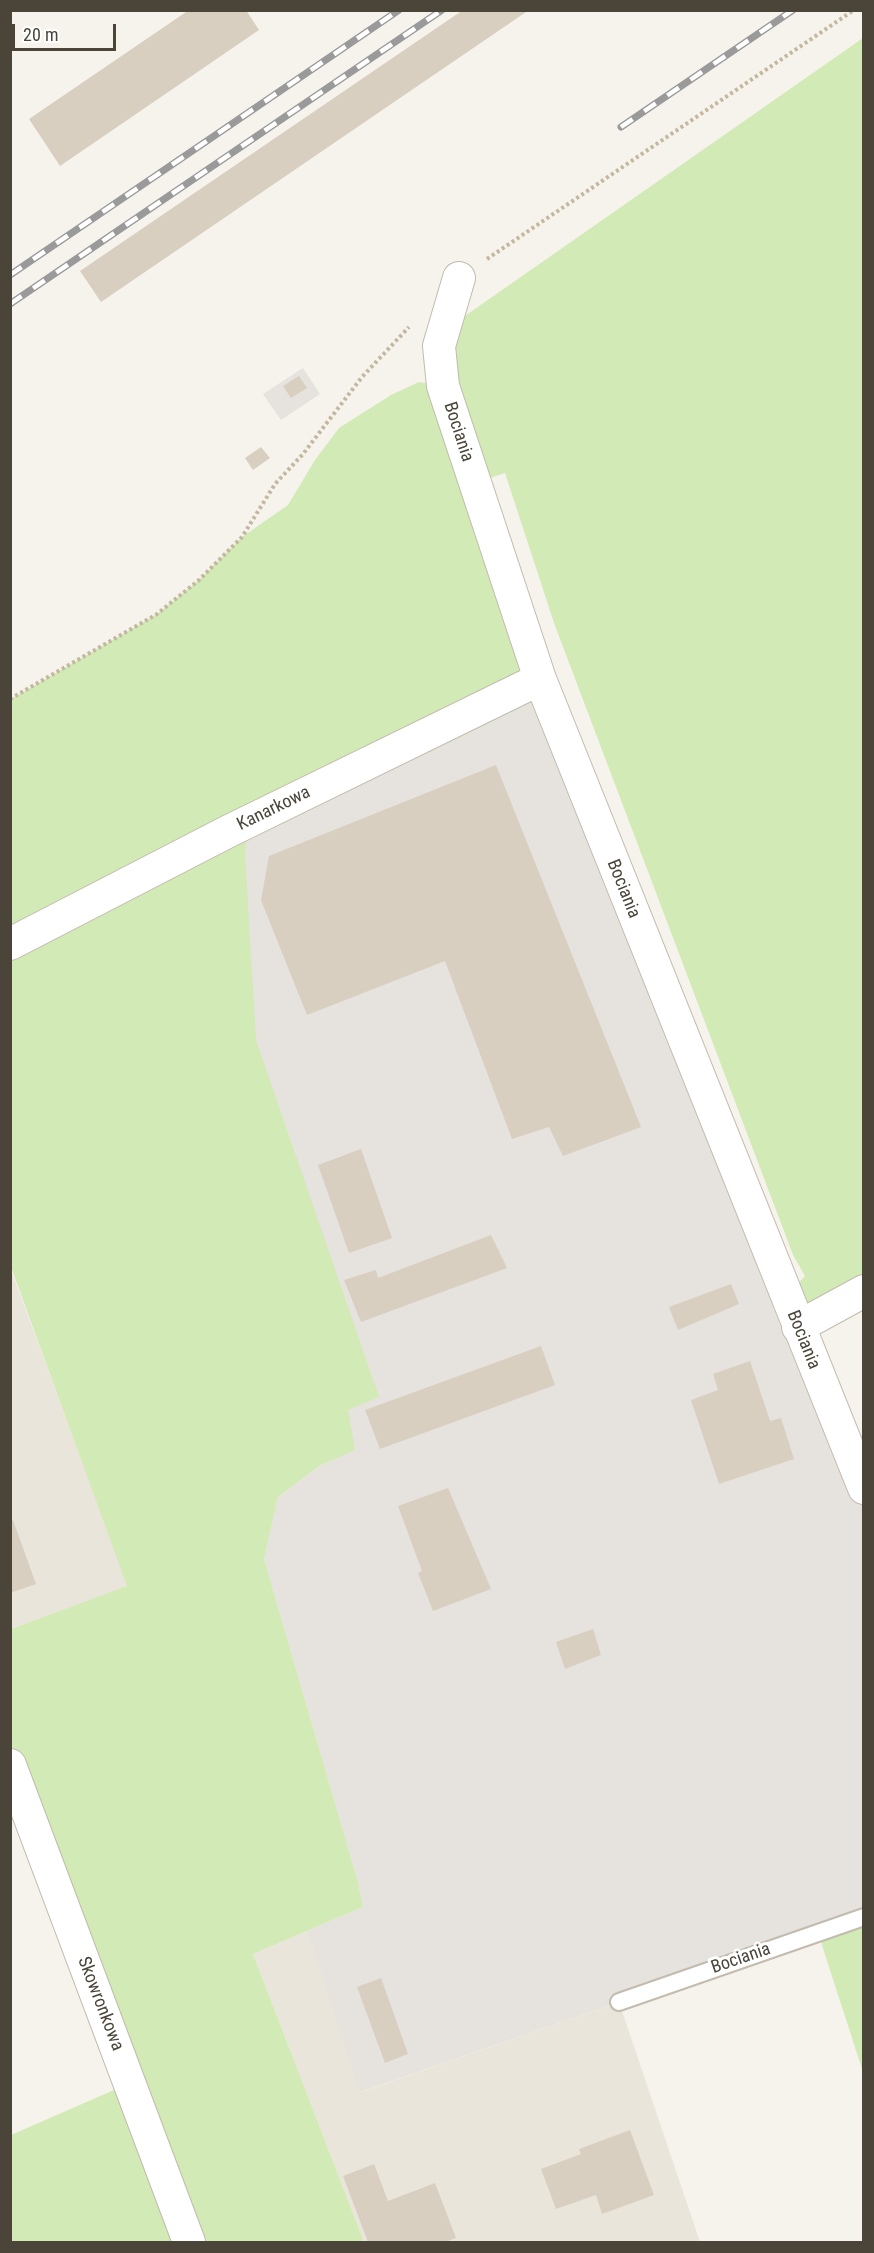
<!DOCTYPE html>
<style>
body{margin:0}
#map{position:relative;width:874px;height:2253px;overflow:hidden;background:#f6f3ec;font-family:"Roboto Condensed",sans-serif}
canvas{display:block}
.frame{position:absolute;inset:0;border:12px solid #4b4439;pointer-events:none}
.scale{position:absolute;left:12px;top:24px;width:104px;height:27px;box-sizing:border-box;border:3px solid #4b4439;border-top:0;padding-left:8px;font-size:18px;line-height:21px;white-space:nowrap;color:#4b4439;-webkit-text-stroke:4px #fff;paint-order:stroke}
</style>
<div id="map">
<canvas width="874" height="2253"></canvas>
<div class="frame"></div>
<div class="scale">20 m</div>
</div>
<script>
const ctx = document.querySelector('canvas').getContext('2d');
ctx.lineJoin = 'round';
function fillPath(path, color) {
  ctx.fillStyle = color;
  ctx.fill(path, 'evenodd');
}
function trace(path, color, width, dash) {
  ctx.strokeStyle = color;
  ctx.lineWidth = width;
  ctx.lineCap = dash ? 'butt' : 'round';
  ctx.setLineDash(dash || []);
  ctx.stroke(path);
}
function write(font, color, halo, rows, align = 'center') {
  ctx.font = font + ' "Roboto Condensed",sans-serif';
  ctx.lineWidth = 6;
  ctx.setLineDash([]);
  ctx.textBaseline = 'middle';
  ctx.strokeStyle = halo;
  ctx.fillStyle = color;
  for (const [text, x, y, turn = 0] of rows) {
    ctx.save();
    ctx.translate(x, y);
    ctx.rotate((+turn || 0) * Math.PI / 180);
    ctx.textAlign = isNaN(turn) ? turn : align;
    if (halo) ctx.strokeText(text, 0, 0);
    ctx.fillText(text, 0, 0);
    ctx.restore();
  }
}
fillPath(new Path2D(`
 M10 1267 128 1586 11 1629H10Z
 M307 1931 361 2092 619 2002 700 2242H364L253 1954Z`), '#eae5da');
fillPath(new Path2D(`
 M303 368 320 394 281 420 263 394Z
 M540 679 863 1488V1917L360 2092 307 1931 363 1907 358 1882 264 1559 278 1497 319 1466 355 1449 252 1159 229 831Z`), '#e6e2dd');
fillPath(new Path2D(`
 M863 38V1291L798 1327 785 1297 805 1276 793 1255 554 623 505 473 475 483 540 679 250 807 245 854 256 1040 379 1397 348 1410 355 1450 319 1466 278 1497 264 1559 358 1882 363 1907 253 1954 364 2242H11V2135L130 2083 11 1765V1629L127 1586 11 1267V699L157 614 199 580 242 537 288 505 315 460 339 428 391 395 419 382 442 386 452 325Z
 M863 1917V2072L818 1933Z`), '#d2eab5');
fillPath(new Path2D(`
 M189 10H246L259 30 60 166 29 119Z
 M463 10H529L101 302 80 271Z
 M299 376 307 388 291 398 283 386Z
 M261 447 270 458 253 470 245 458Z
 M496 765 641 1127 563 1156 549 1127 512 1139 445 961 307 1015 261 900 269 856Z
 M361 1149 392 1238 349 1253 318 1165Z
 M491 1235 507 1268 361 1322 344 1280 376 1270 378 1278Z
 M731 1284 739 1304 678 1330 669 1307Z
 M541 1346 555 1385 380 1449 365 1410Z
 M750 1361 770 1421 781 1418 794 1459 719 1484 691 1400 718 1390 713 1374Z
 M448 1488 491 1589 433 1611 418 1573 422 1571 398 1506Z
 M13 1520 36 1584 10 1593V1521Z
 M593 1629 601 1655 565 1669 556 1642Z
 M381 1978 408 2054 385 2063 357 1987Z
 M630 2130 654 2195 602 2214 596 2195 556 2209 541 2169 581 2154 579 2149Z
 M374 2164 388 2201 435 2183 456 2238 445 2242H368L343 2176Z`), '#d8cfc1');
const lane = new Path2D(`
 M619 2002 864 1917`);
const street = new Path2D(`
 M459 278 439 346 443 386 540 679 864 1488
 M10 944 229 831 540 679
 M798 1327 864 1291
 M10 1765 189 2242`);
trace(lane, '#c2bbae', 20);
trace(street, '#c2bbae', 34);
trace(new Path2D(`
 M487 259 854 10
 M10 699 157 614 199 580 242 537 275 484 303 454 362 377 409 327`), '#c4b79f', 4, [3, 3]);
trace(lane, '#fff', 16);
trace(street, '#fff', 32);
const rail = new Path2D(`
 M621 127 793 10
 M10 275 399 10
 M10 304 442 10`);
trace(rail, '#9a9a9a', 7);
trace(rail, '#fff', 4.5, [14]);
write('18px', '#4b4439', '#fff', [
 ["Bociania",458,432,72],
 ["Kanarkowa",274,809,-26],
 ["Bociania",623,889,68],
 ["Bociania",803,1340,68],
 ["Bociania",741,1959,-19],
 ["Skowronkowa",100,2004,69]
]);
</script>
